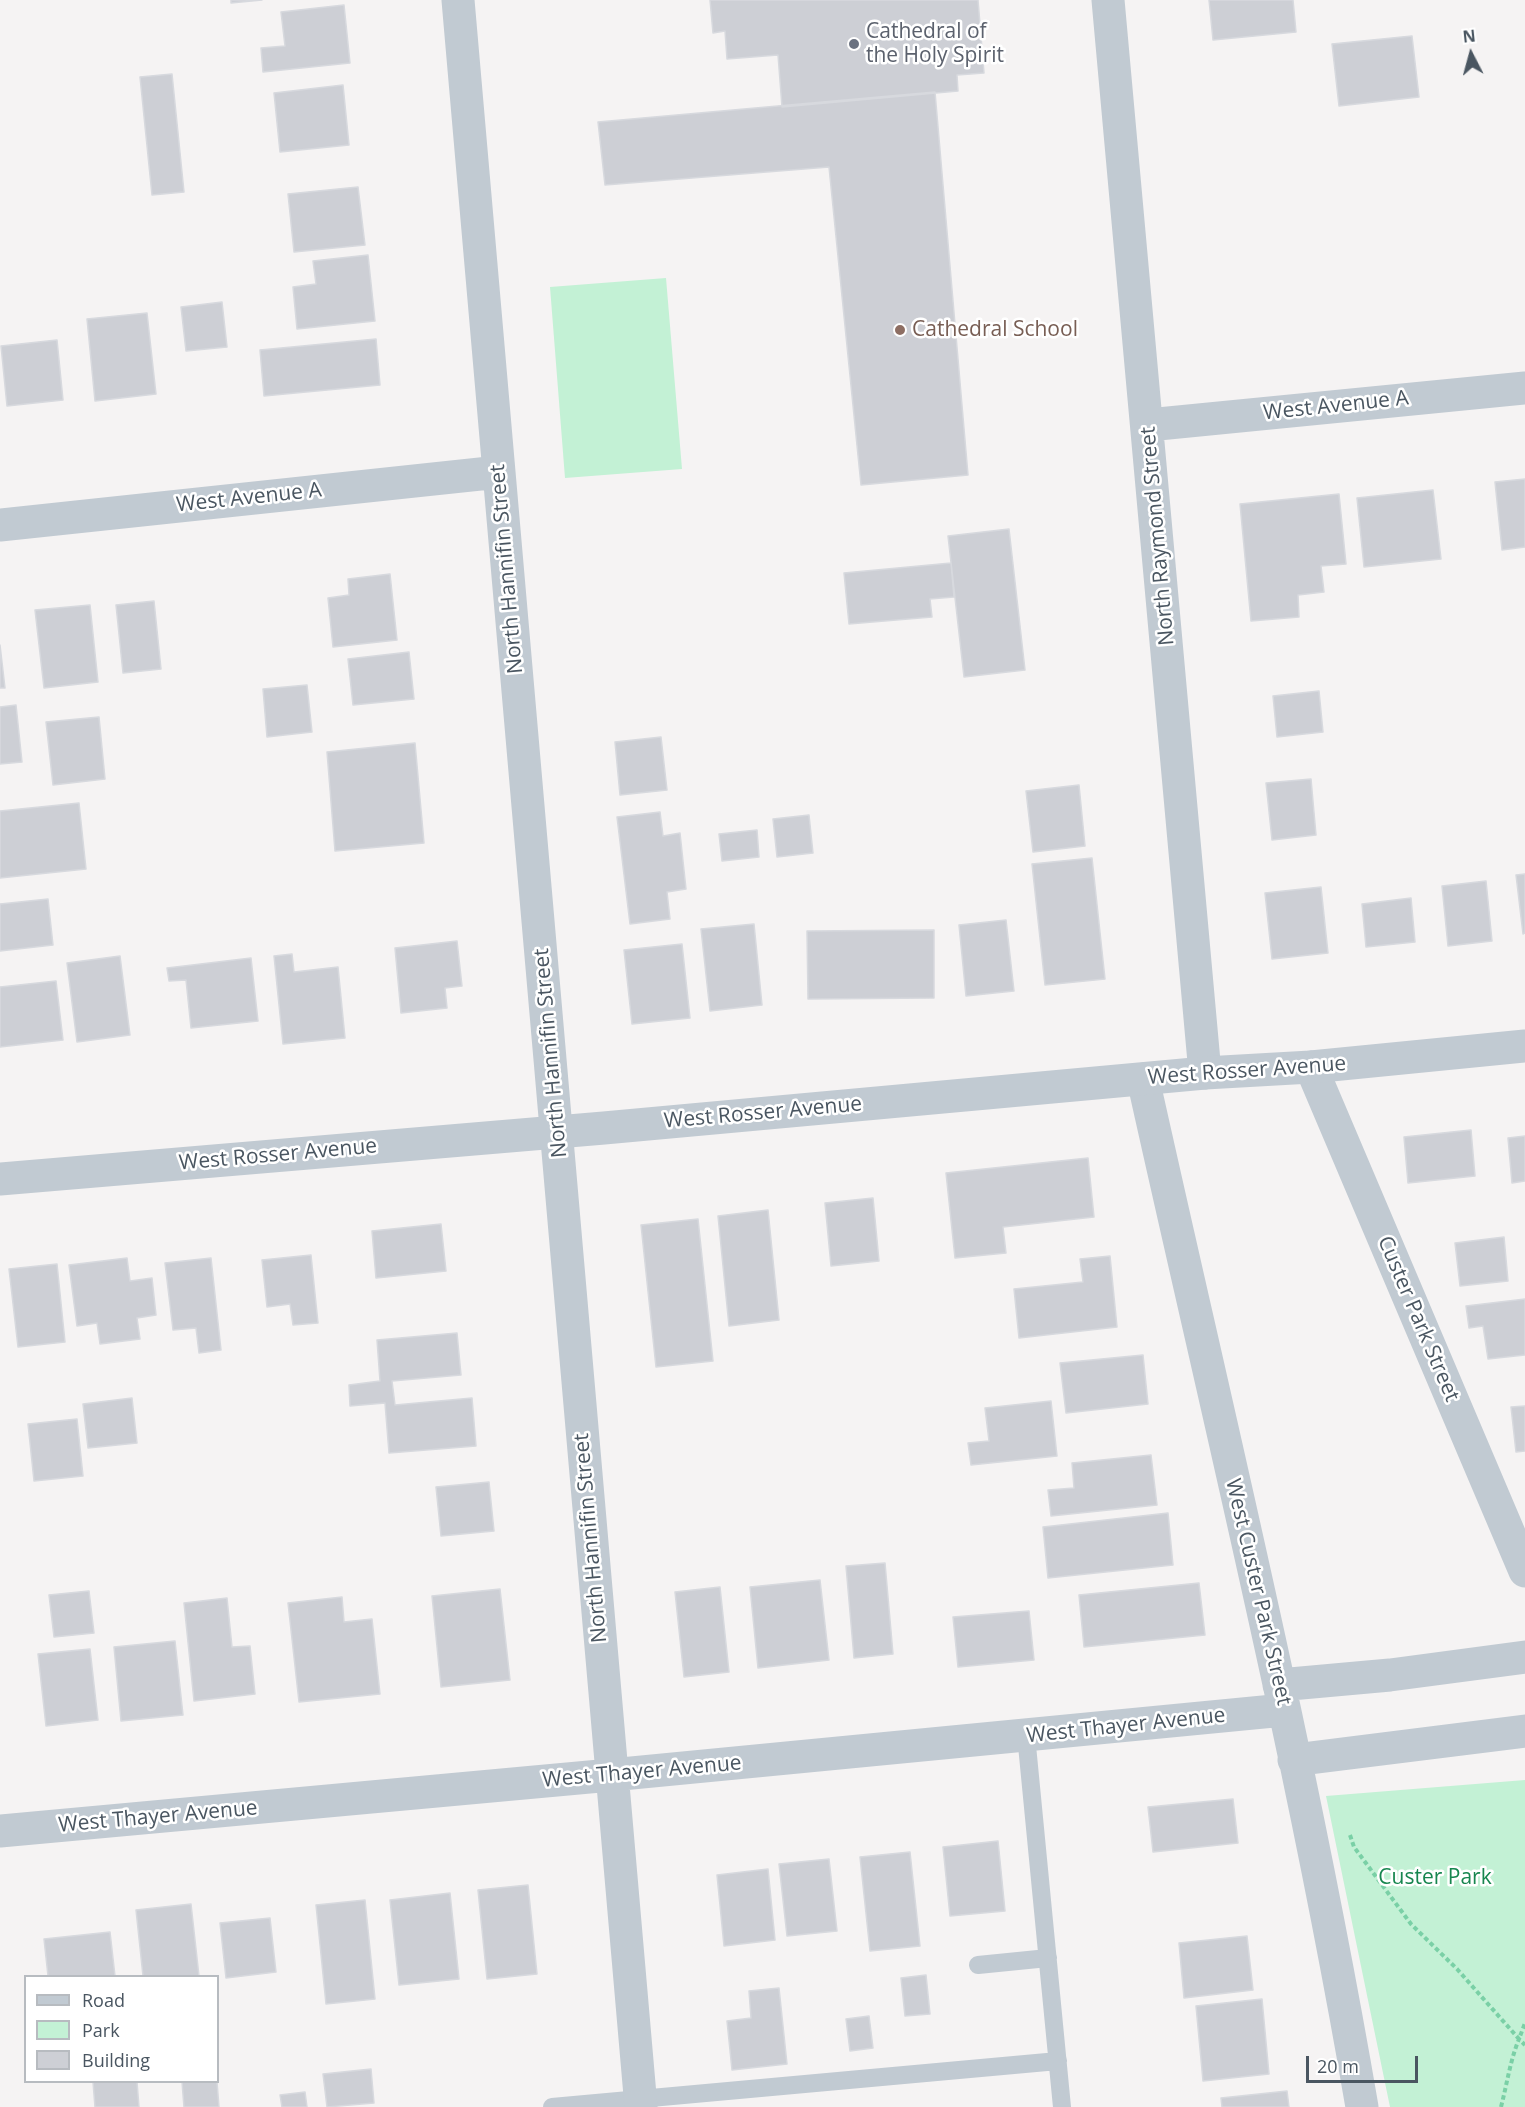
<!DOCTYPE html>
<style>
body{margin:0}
#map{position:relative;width:1525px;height:2107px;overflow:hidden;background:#f5f3f3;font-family:"Open Sans",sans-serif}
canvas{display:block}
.legend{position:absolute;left:24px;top:1975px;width:195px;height:108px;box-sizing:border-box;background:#fff;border:2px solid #b7bbc0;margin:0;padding:8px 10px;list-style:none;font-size:18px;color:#4a5661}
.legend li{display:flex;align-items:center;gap:12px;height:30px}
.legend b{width:30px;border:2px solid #b7bbc0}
.north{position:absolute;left:1441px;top:24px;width:60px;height:60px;-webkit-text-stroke:4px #fff;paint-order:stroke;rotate:354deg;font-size:16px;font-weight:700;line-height:24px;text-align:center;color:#4a5661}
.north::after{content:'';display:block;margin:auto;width:21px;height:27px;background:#4a5661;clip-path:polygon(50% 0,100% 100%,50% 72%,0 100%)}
.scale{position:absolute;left:1306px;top:2056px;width:112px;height:27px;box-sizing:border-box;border:3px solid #4a5661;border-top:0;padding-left:8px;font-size:18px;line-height:21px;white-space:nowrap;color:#4a5661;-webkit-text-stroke:4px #fff;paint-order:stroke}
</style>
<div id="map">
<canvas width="1525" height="2107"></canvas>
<ul class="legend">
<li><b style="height:8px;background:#c1cad2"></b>Road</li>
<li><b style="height:16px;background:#c3f1d5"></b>Park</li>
<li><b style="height:16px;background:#cdcfd5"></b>Building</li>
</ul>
<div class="north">N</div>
<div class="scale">20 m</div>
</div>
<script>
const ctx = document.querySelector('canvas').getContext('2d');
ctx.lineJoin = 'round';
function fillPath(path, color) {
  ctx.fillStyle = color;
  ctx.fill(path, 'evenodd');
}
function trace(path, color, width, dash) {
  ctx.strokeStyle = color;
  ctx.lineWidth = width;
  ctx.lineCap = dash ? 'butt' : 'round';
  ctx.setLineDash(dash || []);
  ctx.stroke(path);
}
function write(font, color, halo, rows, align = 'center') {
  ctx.font = font + ' "Open Sans",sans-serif';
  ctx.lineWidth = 5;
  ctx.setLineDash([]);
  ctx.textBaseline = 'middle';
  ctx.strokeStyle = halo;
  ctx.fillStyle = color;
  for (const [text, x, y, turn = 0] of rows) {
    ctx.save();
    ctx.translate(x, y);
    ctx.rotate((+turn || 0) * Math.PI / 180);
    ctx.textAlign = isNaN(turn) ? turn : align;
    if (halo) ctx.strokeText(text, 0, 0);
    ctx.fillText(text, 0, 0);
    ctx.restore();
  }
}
fillPath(new Path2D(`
 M666 278 682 469 565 478 550 287Z
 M1525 1780V2107H1390L1326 1796Z`), '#c3f1d5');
const building = new Path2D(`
 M231 0H262L231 3Z
 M710 0H978L984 73 957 75 958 91 782 107 778 55 727 59 725 31 713 33Z
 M1209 0H1293L1296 32 1213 40Z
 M344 5 350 63 263 72 261 48 285 46 281 12Z
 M1412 36 1419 97 1339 106 1332 44Z
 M172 74 184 192 152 195 140 77Z
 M343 85 349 145 280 152 274 93Z
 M935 92 968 475 861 485 829 167 605 185 598 122Z
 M358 187 365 245 294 252 288 194Z
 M368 255 375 321 297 329 293 287 316 284 313 261Z
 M222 302 227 347 186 351 181 307Z
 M147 313 156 394 95 401 87 319Z
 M376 339 380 385 264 396 260 350Z
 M57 340 63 400 7 406 1 346Z
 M1525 479V547L1502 550 1495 482Z
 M1433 490 1441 559 1364 567 1357 498Z
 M1339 494 1346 564 1321 566 1324 592 1298 595 1299 617 1251 621 1240 504Z
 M1009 529 1025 670 964 677 948 536Z
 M951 563 954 597 930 599 932 617 849 624 844 573Z
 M390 574 397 640 333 647 328 598 349 595 348 579Z
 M154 601 161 669 123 673 116 605Z
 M90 605 98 682 44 688 35 610Z
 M0 645 5 688H0Z
 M409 652 414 699 353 705 348 659Z
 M307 685 312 732 267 737 263 689Z
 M1319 691 1323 732 1277 737 1273 696Z
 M16 705 22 762 0 764V707Z
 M99 717 105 779 53 785 46 722Z
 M661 737 667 790 620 795 615 742Z
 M415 743 424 843 335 851 327 752Z
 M1311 779 1316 835 1272 840 1266 783Z
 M1079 785 1085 846 1033 852 1026 791Z
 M79 803 86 869 0 878V811Z
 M660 812 663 836 680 833 686 889 667 892 670 919 630 924 617 817Z
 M809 815 813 853 777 857 773 819Z
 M757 830 759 857 722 861 719 834Z
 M1092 858 1105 979 1045 985 1032 864Z
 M1525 874V933L1523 934 1516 875Z
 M1486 881 1492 941 1448 946 1442 886Z
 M1321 887 1328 953 1272 959 1265 893Z
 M1411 898 1415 942 1366 947 1362 904Z
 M48 899 53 945 0 951V904Z
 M1006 920 1014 991 966 996 959 925Z
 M754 924 762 1005 710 1011 701 929Z
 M934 930V998L808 999 807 931Z
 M457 941 462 986 445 988 447 1008 401 1013 395 948Z
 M682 944 690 1018 632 1024 624 950Z
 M292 954 294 972 338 967 345 1038 283 1044 274 956Z
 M120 956 130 1035 77 1042 67 963Z
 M251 958 258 1021 191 1028 186 980 169 981 167 968Z
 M56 981 63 1040 0 1047V987Z
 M1471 1130 1475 1176 1408 1183 1404 1137Z
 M1525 1136V1181L1512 1183 1508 1138Z
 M1088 1158 1094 1217 1003 1227 1006 1253 955 1258 946 1173Z
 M873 1198 879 1261 831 1266 825 1203Z
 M768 1210 779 1320 729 1326 718 1216Z
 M698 1219 713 1361 656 1367 641 1225Z
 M441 1224 446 1271 376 1278 372 1231Z
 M1504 1237 1508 1281 1460 1286 1455 1243Z
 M311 1255 318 1323 293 1325 290 1304 267 1307 262 1260Z
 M1110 1256 1117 1327 1019 1338 1014 1289 1083 1282 1080 1259Z
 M127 1258 130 1281 152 1278 156 1315 137 1318 140 1339 100 1344 97 1323 77 1326 69 1265Z
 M211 1258 221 1350 199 1353 196 1328 173 1330 165 1263Z
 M57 1264 65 1342 18 1347 9 1269Z
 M1525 1299V1355L1488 1359 1483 1326 1469 1328 1466 1306Z
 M457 1333 461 1375 392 1381 395 1405 472 1398 476 1446 389 1453 385 1403 350 1406 349 1385 380 1381 377 1340Z
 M1143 1355 1148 1404 1066 1413 1060 1363Z
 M132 1398 137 1443 88 1448 83 1404Z
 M1051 1401 1057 1456 971 1465 968 1443 989 1441 985 1408Z
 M1525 1406V1451L1516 1452 1511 1407Z
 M77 1419 83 1476 34 1481 28 1424Z
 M1151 1455 1157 1505 1051 1516 1048 1490 1074 1488 1072 1463Z
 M489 1482 494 1531 441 1536 436 1487Z
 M1168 1513 1173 1565 1048 1578 1043 1527Z
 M885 1563 893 1654 854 1658 846 1566Z
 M820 1580 829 1660 758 1668 750 1587Z
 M1199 1583 1205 1635 1084 1647 1079 1595Z
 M720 1587 729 1672 684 1677 675 1592Z
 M500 1589 510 1680 441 1687 432 1596Z
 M89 1591 94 1633 54 1637 49 1595Z
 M342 1597 344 1622 372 1619 380 1694 299 1702 288 1603Z
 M227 1598 232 1647 250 1646 255 1694 194 1701 184 1603Z
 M1029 1611 1034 1660 958 1667 953 1617Z
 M175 1641 183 1715 121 1721 114 1647Z
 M90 1649 98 1720 46 1726 38 1654Z
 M1233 1799 1238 1843 1153 1852 1148 1807Z
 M998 1841 1005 1911 950 1916 943 1847Z
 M910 1852 920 1946 870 1951 860 1857Z
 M829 1859 837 1931 787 1936 779 1864Z
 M768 1869 775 1940 724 1946 717 1875Z
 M528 1885 537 1974 487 1979 478 1890Z
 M450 1893 459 1979 399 1985 390 1900Z
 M365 1900 375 1999 326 2004 316 1905Z
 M191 1904 199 1976H143L136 1910Z
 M270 1918 276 1972 226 1978 220 1923Z
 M110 1932 115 1976H48L44 1939Z
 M1247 1936 1253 1990 1184 1998 1179 1943Z
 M926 1975 930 2014 905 2016 901 1978Z
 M779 1988 787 2064 732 2070 727 2021 751 2018 749 1991Z
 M1262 1999 1269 2074 1203 2081 1196 2006Z
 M869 2016 873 2048 850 2051 846 2019Z
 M371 2069 374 2103 327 2107 323 2074Z
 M93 2082H137L139 2107H95Z
 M182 2082H217L219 2107H184Z
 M1287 2091 1289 2107H1222L1221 2098Z
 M305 2092 307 2107H282L280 2095Z`);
fillPath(building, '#cdcfd5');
trace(building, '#d7d9de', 1.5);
trace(new Path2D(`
 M1350 1835 1354 1847 1411 1924 1457 1969 1519 2039 1525 2023
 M1501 2107C1507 2084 1510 2061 1519 2039L1525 2045`), '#7ad0a6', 4, [4.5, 3]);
trace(new Path2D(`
 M1026 1735 1062 2107
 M978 1965 1048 1958
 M552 2107 1058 2061`), '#c1cad2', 18);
trace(new Path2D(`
 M458 0 641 2107
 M1108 0 1205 1073
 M1148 425 1525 388
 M0 525 499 472
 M1311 1067 1525 1571
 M1143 1079C1219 1421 1303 1762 1362 2107
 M1279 1685 1390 1675 1525 1657
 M1294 1760 1525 1731
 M0 1831 611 1775 1284 1710`), '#c1cad2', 33);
trace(new Path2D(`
 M0 1179 604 1128 1205 1073 1311 1067 1525 1046`), '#c1cad2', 33);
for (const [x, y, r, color] of [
 [854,44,6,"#6b7280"],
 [900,330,6,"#8d6e63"]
]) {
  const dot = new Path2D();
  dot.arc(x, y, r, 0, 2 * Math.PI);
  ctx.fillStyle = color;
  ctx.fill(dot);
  trace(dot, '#fff', 2);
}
write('21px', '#5b616d', '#fff', [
 ["Cathedral of",866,32],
 ["the Holy Spirit",866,56]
], 'left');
write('21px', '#785e54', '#fff', [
 ["Cathedral School",912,330]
], 'left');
write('21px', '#4a5661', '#fff', [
 ["West Avenue A",1336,406,-6],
 ["West Avenue A",249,498,-6],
 ["North Raymond Street",1158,536,-95],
 ["North Hannifin Street",507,569,-95],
 ["North Hannifin Street",551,1053,-95],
 ["West Rosser Avenue",1247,1071,-4],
 ["West Rosser Avenue",763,1113,-5],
 ["West Rosser Avenue",278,1155,-5],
 ["Custer Park Street",1418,1319,67],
 ["North Hannifin Street",591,1538,-95],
 ["West Custer Park Street",1258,1592,77],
 ["West Thayer Avenue",1126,1726,-6],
 ["West Thayer Avenue",642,1772,-5],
 ["West Thayer Avenue",158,1817,-5]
]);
write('21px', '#17864f', '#fff', [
 ["Custer Park",1435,1878]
]);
</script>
